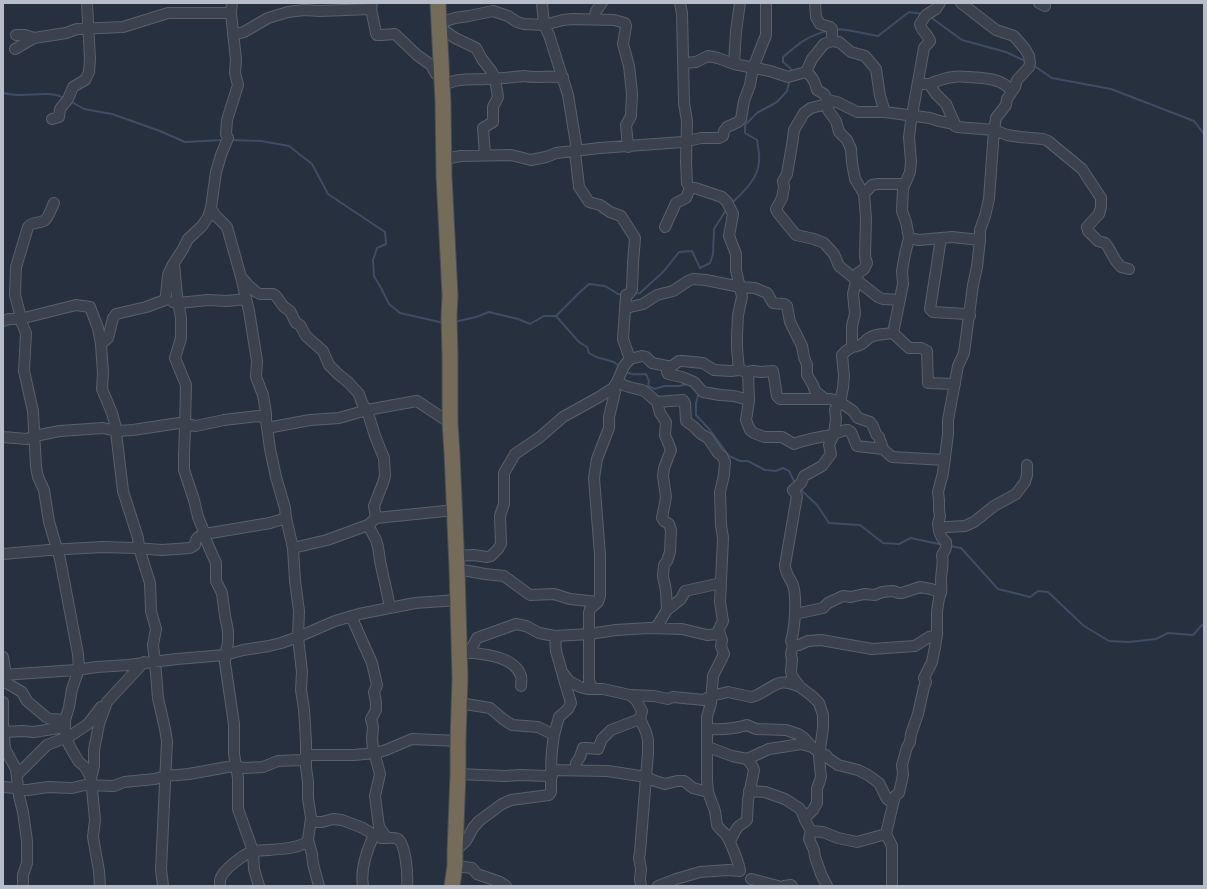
<!DOCTYPE html>
<style>
body{margin:0}
#map{position:relative;width:1207px;height:889px;overflow:hidden;background:#27303e;font-family:"Space Grotesk",sans-serif}
canvas{display:block}
.frame{position:absolute;inset:0;border:4px solid #b7bdc9;pointer-events:none}
</style>
<div id="map">
<canvas width="1207" height="889"></canvas>
<div class="frame"></div>
</div>
<script>
const ctx = document.querySelector('canvas').getContext('2d');
ctx.lineJoin = 'round';
function trace(path, color, width, dash) {
  ctx.strokeStyle = color;
  ctx.lineWidth = width;
  ctx.lineCap = dash ? 'butt' : 'round';
  ctx.setLineDash(dash || []);
  ctx.stroke(path);
}
trace(new Path2D(`
 M929 16 962 40 1006 52 1025 61
 M835 29 847 30 878 36 909 12 923 14
 M1033 65 1052 78 1111 89 1194 121 1204 134
 M791 73V69L783 62V57C798 44 807 36 827 31
 M3 93C8 94 14 95 19 95 33 95 52 91 64 98
 M70 101 84 109 112 114 160 131 185 142 223 140
 M231 140 261 141 289 146 312 164 328 194 385 232 386 244 377 248 373 260 374 276 381 288 389 304 400 313 444 323
 M732 203C743 192 758 179 759 162 760 155 758 147 757 140L745 133V125L757 113 777 102 787 91 790 79
 M633 294 640 293 664 271 679 252 692 251 700 268 710 263 713 254 714 229 726 210
 M556 316 579 342 587 347 589 353 596 357 614 362 620 367
 M454 322 476 317 489 312 518 319 530 324 544 316H556L580 292 589 284 605 286 618 294 623 295
 M625 371C631 376 639 374 646 374L649 381 648 386 655 389 664 386H680L687 384
 M699 392 696 403V415L710 430 729 456 740 461H748L765 470 776 471 783 468 789 471 795 483
 M799 488 817 505 829 523 860 525 883 543 899 544 911 538 943 545
 M950 546 961 548 998 589 1030 597 1038 591 1048 592 1084 626 1109 641 1129 642 1156 639 1168 633 1193 635 1202 625 1204 626`), '#3e4c66', 2);
const minor = new Path2D(`
 M680 3 682 13 684 103 687 121 686 162 687 183 690 188H695L722 197 727 202 733 214 729 236 736 254V270L742 297 738 315 737 336V348L739 370
 M815 3 816 17 820 24 830 27 832 29V41
 M1039 3 1045 6
 M371 9 376 33 377 35H381L395 34 417 55 431 65 436 74 441 78
 M594 19 596 11 602 3
 M439 23 455 18 469 16 493 11 508 16 517 22 524 24 544 25 563 20 573 19 614 20 625 23 626 26 623 44 629 66 632 93 631 116 626 125 628 147
 M439 30 445 31 455 38 476 48 482 59 492 72 495 79 498 97 493 107V122L483 128 485 155
 M16 35H25L34 38
 M233 35 244 32 268 18 288 12 304 10 320 11 371 9 372 3
 M15 49 34 38 66 33 77 29 123 27 168 13H231
 M684 63 696 62 708 56 718 58 734 64 770 71 788 77 806 72 812 59 824 44 832 41 839 42 851 52 865 56 876 69 880 96 885 112
 M734 64 736 31 740 3
 M806 72C813 77 815 82 817 90L824 94 828 100 837 102 857 112H885L930 118 939 121 955 124V126L957 127 994 130 1007 135 1020 137 1043 139 1048 141 1082 169 1101 198V207L1099 214 1087 227 1088 231 1098 241 1105 243 1108 247 1116 261 1121 267 1129 269
 M923 84H929L936 94 946 104 955 124
 M929 84C937 81 945 78 953 77 958 76 964 77 969 77 985 78 1001 78 1012 91
 M442 87C455 77 472 80 487 79 500 79 512 77 525 76 531 78 554 76 563 77
 M828 100V110L836 121 839 132 847 140 851 149 852 163 855 179 864 194
 M827 104 811 108 804 113 794 130 792 145 787 174 783 181 784 187 782 198 776 209 778 213 796 235 814 239 824 243 834 254 839 266 878 297 883 299 900 300
 M52 119 59 117 60 109 68 99 73 87 85 80 89 72 90 59 87 3
 M444 159 461 156 511 155 531 160 546 157 556 153 600 148 683 142 701 138H719L723 136 724 131 727 127 738 122 741 119 744 101 750 85 753 68 766 35V3
 M905 184 903 188 902 211 906 222 909 238 919 240 952 237 980 240
 M54 203C52 207 48 218 45 220 40 224 32 221 28 227L16 267 15 295 20 314V319L26 333 24 371 33 411 36 467 38 477 44 490 49 522 60 559 78 654 79 669 72 689 69 707 65 720V727L66 738 70 747 79 762 85 767 91 778
 M211 208 215 215 227 227 241 277 249 311 257 361 256 377 263 395 266 413V420L270 449 276 477 285 508 286 518 293 548 295 581 299 611 298 637 302 672 301 690 304 709 306 742V767L308 782V798L311 818 308 840 312 854 313 864 319 886
 M665 227 676 203 686 198 690 188
 M909 238 905 254 902 271 903 284 893 333 909 348H921L927 351 928 383 955 384
 M941 238 930 309 933 312 966 314 970 316
 M174 264 177 296 181 318V338L175 358 186 385 185 428 184 455V470L194 500 198 517 205 534V538L216 563V581L222 593 225 616 228 631V643L225 655V663L234 724V754L238 778V809L253 851 254 869 259 886
 M242 278 248 285 256 292 260 294H273L276 296 284 307 290 311 296 323 300 325 306 336 323 351 329 365 338 374 348 382 359 394 362 403 367 410 375 436 384 458 385 476 383 483 374 506 376 518
 M173 302 178 303 208 300 227 301 246 299
 M626 308 643 304 657 295 673 291 688 281 693 279 706 280 740 287 755 288 767 293 773 303 784 304 787 306 790 322 802 346 804 357 807 365V375L813 385 815 391 825 399
 M3 321 9 319H20L76 305 90 307 98 328 101 344 103 373 102 389 112 413 115 424 123 491 138 538 139 548 150 583 151 611 156 629 153 645 155 661 158 698 165 729 167 741 161 869 163 886
 M101 344 108 338 113 318 116 314 146 307 165 300 166 295 168 275 172 266 183 249 188 239 202 226 208 217 211 208 216 172 221 155 228 138 226 134 227 120 238 85 235 73 236 60 231 13 232 3
 M852 347C865 346 864 339 873 336 879 334 886 334 893 333
 M630 359 642 356 646 357 652 363 667 366H672L679 361H682L703 363 714 370 731 371 739 370 748 372 749 400 746 420 750 430 754 433 764 437H782L794 444C806 439 819 437 832 435 838 433 842 430 848 430L851 432 857 446 883 449
 M667 366V372L668 374 682 377 694 382 703 392 720 395 734 396 749 400
 M748 372 753 371 761 372 773 371 777 396 780 399H830L840 402 853 411 858 418 870 422 873 426 876 434 879 437 883 449 892 457 945 460
 M617 382C625 387 633 388 642 390 647 392 653 399 657 402L683 400 685 403 686 421 694 427 701 434 708 438 718 453 722 456 725 462 724 475 720 492 721 525 723 538 720 602 723 621 718 631 722 640 721 646 724 654 713 676 711 703 707 717V780L708 792 715 811 717 825C719 829 723 831 726 835 730 840 740 866 740 871L728 870 700 872 676 879 658 886
 M657 402 660 413 666 422 665 435 671 450 664 468 663 476 666 497 662 518 664 521 669 524 671 530 670 552 667 561 664 565 663 576 666 591 667 610
 M267 428 310 420 339 418 367 410 411 402 417 401 450 423
 M3 437 27 439 34 436 60 431 103 428 116 431 133 430 179 423 196 426 224 420 258 416 263 417 266 420
 M368 525 376 540 378 547 380 561 390 607
 M940 529 946 527 965 526 974 522 994 506 1016 494 1025 482 1027 475V465
 M293 548 327 540 349 532 368 525 376 518 455 510
 M3 554 49 550 103 547 135 548 162 550 190 548 195 545C195 538 199 536 205 534L270 523 286 518
 M456 556 473 555 487 557 491 556 498 549 501 544 500 516 504 504V473L515 454 540 437 563 417 599 397 613 388 617 382 624 366 630 359 623 339 626 295 629 294 632 289 633 263 635 238 621 216 610 212 600 205 589 202 579 187 575 152 576 144 568 95 549 35 544 25 542 3
 M457 569 485 574 504 576 530 595 554 594 570 599 598 602
 M941 593C942 588 941 586 941 581 941 572 944 563 942 555 945 550 947 548 946 542L942 538 939 531 938 524 940 516 939 510V500L938 492 943 473 948 434V420L958 366 964 353 973 285 977 267 980 240V230L985 216 989 199 994 130 996 118 1006 105 1007 99 1015 87 1017 80 1029 67 1030 63 1029 56 1025 49 1014 36 996 30 961 3
 M795 614 823 608 828 603 843 596 851 597 864 594 875 595 882 592 893 591 899 593H902L920 587 931 589 941 593 939 598 937 612V635L935 647 932 662 924 678 926 682 924 687 918 714 911 734 910 742 907 747 902 765 903 774 902 780 899 793 895 796 893 804
 M351 616 372 663 377 685 374 692 376 702V710L371 719 373 727 372 739 373 748 380 774 375 796 379 827 387 838
 M655 628 659 623 667 610 681 599 685 591 721 583
 M793 645H799L808 641 821 640 872 649 915 646 929 637 937 635
 M463 652C481 654 514 655 521 676 522 679 521 683 521 686
 M469 653 477 638 516 624 526 626 539 633 555 636 589 634 616 630 649 628 682 629 707 635 720 634
 M3 657 5 669 3 678
 M3 675 76 670 97 667 128 665 177 659 225 655 243 650 269 646 281 643 298 637 335 621 359 614 415 603 458 600
 M3 681 22 692 27 701 46 717 50 719 65 720
 M593 689 589 681V613L590 609 598 602 600 596V555L594 478 597 459 609 428V417L615 392 613 388
 M630 695 654 696 668 699 673 697 704 700 711 696 728 692 751 697 755 696C775 688 775 676 800 687
 M3 702V724L5 749 16 769 19 796 23 812 27 841V863L23 875V886
 M707 729C721 730 734 729 747 725L756 729 786 730 798 734 804 738 812 747
 M4 732 23 731 34 732 65 727
 M554 735 559 717 568 709 571 703 563 676
 M708 747 732 756 747 759 753 767 754 770 748 800 747 820C745 823 742 823 739 826 735 830 732 837 730 842
 M747 759 769 749 801 744 812 747 819 752 826 755 828 758 838 765 858 770 868 775 879 783 887 799 893 804 886 834 892 846V886
 M551 770 608 771 646 777 648 754V740L646 732 640 719 642 711 636 700 630 695 603 689H588L580 687 569 681 562 672 556 651 555 636
 M575 770 576 763 580 757 583 748H587L598 749 602 739 611 730 640 719
 M18 774 47 745 70 736 88 724 101 707
 M458 774 505 776 520 775 547 776 551 778
 M3 787 15 788 19 790H28L48 787 72 788 85 785 114 786 124 782 155 779 165 776 189 774 233 766 245 768 263 767 278 761 302 760 307 755H354L375 753 386 750 412 739 458 741
 M749 791 765 792 785 799 799 808 802 812 805 820 811 831 809 839 814 850 815 857 821 874 827 886
 M805 818 813 810 817 803V789L821 777 819 756 823 728V715L819 703 812 696 800 687 792 676 791 671 792 660 791 654 793 645 791 641C795 628 797 598 793 585 790 578 785 573 785 565L797 496 793 490 801 483 804 476 822 466 831 454 829 445 834 434 836 419 835 410 840 402 843 388 844 376 842 355 846 351 852 347V326L855 314 853 294 858 273 864 269 867 263 865 257 866 218 864 194 872 185 878 184H905L910 172 911 162 909 137 911 121 924 48 930 41C928 34 921 31 920 24L926 15 936 9 940 3
 M311 822H322L333 819 342 820 363 828 374 835C367 850 360 869 363 886
 M811 831 823 832 838 838 857 842 886 834
 M381 838C387 838 393 837 398 839 406 845 408 876 407 886
 M455 851 466 841 473 828 479 821 502 804 511 800 549 795 551 792V778L552 776C550 763 552 748 554 735L538 727 512 725 503 719 490 708 459 703
 M455 866 472 868 477 874 500 882 506 886
 M751 879 778 886
 M100 886 99 871 93 837 95 820 91 778 94 766V750L99 724 107 702 144 662
 M220 886C220 885 220 880 220 880 222 870 246 852 255 851 267 849 300 851 308 840
 M641 886 640 879 641 869 639 858 640 852 646 777 655 781 665 784 677 781H684L693 788 708 792
 M784 886 791 885 792 886`);
const highway = new Path2D(`
 M438 3 443 102 444 176 450 295 449 317 450 355V423L452 453 457 569 460 678 458 741V774L455 851V866L452 886`);
trace(minor, '#59606c', 12);
trace(highway, '#464d59', 17);
trace(minor, '#3b424e', 10);
trace(highway, '#746b59', 15);
</script>
